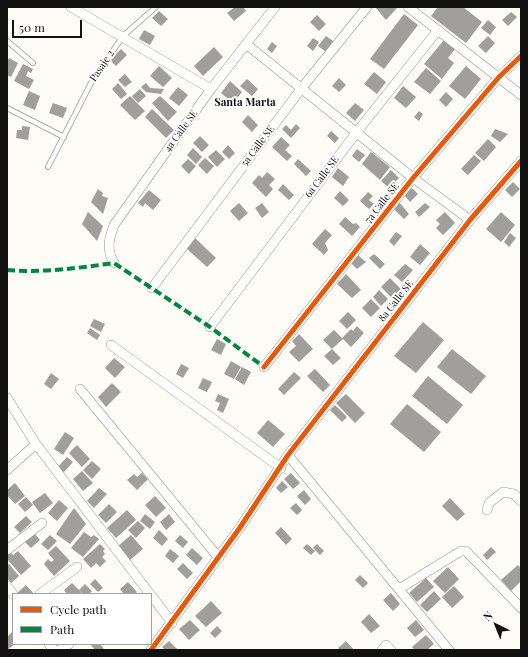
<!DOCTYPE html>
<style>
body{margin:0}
#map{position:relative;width:528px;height:657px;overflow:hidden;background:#fdfcf7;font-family:"Playfair Display",serif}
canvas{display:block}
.frame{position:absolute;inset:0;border:8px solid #111;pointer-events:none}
.legend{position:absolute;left:12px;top:593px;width:140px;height:52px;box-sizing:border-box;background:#fff;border:1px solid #a0a0a0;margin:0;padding:5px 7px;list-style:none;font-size:12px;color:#111}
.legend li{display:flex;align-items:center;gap:8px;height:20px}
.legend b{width:20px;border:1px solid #a0a0a0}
.north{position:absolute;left:476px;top:605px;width:40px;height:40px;-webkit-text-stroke:3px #fff;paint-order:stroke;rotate:317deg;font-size:11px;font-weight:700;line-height:16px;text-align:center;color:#111}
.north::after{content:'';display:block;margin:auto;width:14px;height:18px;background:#111;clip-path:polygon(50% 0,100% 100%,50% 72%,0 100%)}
.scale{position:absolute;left:12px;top:20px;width:70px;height:18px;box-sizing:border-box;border:2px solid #111;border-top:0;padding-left:5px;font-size:12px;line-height:14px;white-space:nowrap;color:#111;-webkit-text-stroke:3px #fff;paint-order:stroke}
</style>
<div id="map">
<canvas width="528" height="657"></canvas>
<div class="frame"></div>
<ul class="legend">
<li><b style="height:5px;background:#e8590c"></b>Cycle path</li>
<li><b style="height:5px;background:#00873e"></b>Path</li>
</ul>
<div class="north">N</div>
<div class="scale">50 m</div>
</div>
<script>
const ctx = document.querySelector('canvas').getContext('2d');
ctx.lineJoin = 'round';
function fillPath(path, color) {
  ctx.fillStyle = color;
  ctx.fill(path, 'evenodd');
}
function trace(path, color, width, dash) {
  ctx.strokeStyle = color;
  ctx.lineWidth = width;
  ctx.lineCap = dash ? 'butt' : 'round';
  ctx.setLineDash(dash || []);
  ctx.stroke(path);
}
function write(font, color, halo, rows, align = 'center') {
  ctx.font = font + ' "Playfair Display",serif';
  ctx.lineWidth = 4;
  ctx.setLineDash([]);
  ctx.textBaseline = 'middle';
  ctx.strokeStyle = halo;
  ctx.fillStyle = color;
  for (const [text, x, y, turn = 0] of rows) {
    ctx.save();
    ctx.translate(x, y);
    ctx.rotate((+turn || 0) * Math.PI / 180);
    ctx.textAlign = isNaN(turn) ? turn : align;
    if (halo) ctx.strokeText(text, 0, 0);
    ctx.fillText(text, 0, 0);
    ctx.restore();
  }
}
fillPath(new Path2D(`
 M235 7H243L246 11 234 21 227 13Z
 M375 7H396L397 8 386 20Z
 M438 7H463L482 22 466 43 431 16Z
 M159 11 168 19 161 26 152 18Z
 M511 12 517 17 508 26 502 20Z
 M404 14 418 25 384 69 370 59Z
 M317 15 326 24 319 31 310 22Z
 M488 20 496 27 490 35 481 28Z
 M144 30 155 36 150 45 139 39Z
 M326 36 333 41 326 52 318 46Z
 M488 36 495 43 486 53 478 46Z
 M313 38 319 42 313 51 307 46Z
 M444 40 455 49 448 58 454 63 442 79 424 64Z
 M272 42 277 46 272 53 267 49Z
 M214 47 223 57 203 76 194 66Z
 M121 49 127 55 116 66 110 60Z
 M9 58 18 63 11 77 7 75V62Z
 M23 64 33 69 31 73 28 71 26 76 34 80 29 89 14 81Z
 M159 66 172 78 163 87 150 76Z
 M466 66 481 79 465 99 449 86Z
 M426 68 441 81 430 94 414 82Z
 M374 72 386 82 377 94 364 84Z
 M125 74 132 82 125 87 118 80Z
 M339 78 346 85 339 92 332 86Z
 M247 79 258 89 252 96 240 86Z
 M230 81 242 92 233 103 221 93Z
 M118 83 127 94 121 99 112 89Z
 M146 83 150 88 164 89 161 94 146 92 141 87Z
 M403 86 416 97 406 108 394 98Z
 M178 87 188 95 179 106 169 98Z
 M140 89 146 96 138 103 132 96Z
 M29 91 40 96 35 110 23 105Z
 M446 92 453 99 446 107 439 100Z
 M130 96 145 111 135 120 120 105Z
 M160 96 177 112 168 121 152 103Z
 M53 103 67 108 63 118 49 113Z
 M355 103 364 110 355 121 346 113Z
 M152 109 174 130 166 138 145 117Z
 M419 111 423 114 419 121 414 117Z
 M248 115 258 125 252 132 242 122Z
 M296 124 300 128 291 138 282 129 286 125 291 130Z
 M22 126 30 127 28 140 16 138 17 130H22Z
 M495 129 508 134 500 142 491 136Z
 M331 131 339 138 335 143 327 136Z
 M200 136 209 145 202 152 193 143Z
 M281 137 290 145 285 150 292 156 287 161 272 147Z
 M488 139 496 147 484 161 475 153Z
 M228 145 235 153 229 159 222 152Z
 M193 148 202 157 196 164 187 155Z
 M357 149 365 155 359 162 352 156Z
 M216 150 225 159 217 167 208 157Z
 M371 152 390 167 380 180 362 164Z
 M474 155 481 161 468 175 461 169Z
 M205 158 214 166 207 174 198 165Z
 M188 159 196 166 189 174 181 166Z
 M298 159 311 171 306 176 294 164Z
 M338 168 349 177 343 186 332 177Z
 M391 170 399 178 389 188 381 181Z
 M267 172 275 179 269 185 273 189 266 197 252 183 259 175 262 178Z
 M513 182 520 189 512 197 505 190Z
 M283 184 294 195 289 200 278 190Z
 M412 188 418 194 410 202 404 195Z
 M98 189 103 193 102 196 108 198 103 214 91 202Z
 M149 190 161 200 153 210 145 203 143 207 138 203Z
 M340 191 349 200 343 206 334 198Z
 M368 192 373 196 369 200 374 204 369 209 360 201Z
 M399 202 409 214 404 219 393 208Z
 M239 203 248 213 239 221 230 211Z
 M262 203 269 212 262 218 255 208Z
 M425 203 430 207 419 217 415 212Z
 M88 212 103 226 97 241 82 224Z
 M445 212 455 223 443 235 436 228 440 224 436 220Z
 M501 212 515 225 501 242 486 229Z
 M345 217 353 224 356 223 360 227 352 236 339 224Z
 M325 229 332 235 325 243 328 250 324 255 312 244Z
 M396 232 402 236 394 246 389 241Z
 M510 233 516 238 509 247 504 242Z
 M195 238 216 258 207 267 186 248Z
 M420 244 430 253 420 265 410 257Z
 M374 254 385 264 380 269 369 258Z
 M358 255 366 262 357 269 351 263Z
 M405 264 413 270 402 282 394 275Z
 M346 274 361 290 352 298 337 284Z
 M390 278 401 289 392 298 381 287Z
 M379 290 388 299 381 306 373 297Z
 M371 299 380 308 371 317 362 308Z
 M348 312 356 320 347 329 339 321Z
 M94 319 105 324 101 332 90 326Z
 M423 322 444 340 416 373 394 356Z
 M357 326 364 333 351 347 343 339 332 349 323 340 334 330 342 338 351 329 353 331Z
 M90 328 100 335 97 340 87 333Z
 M299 334 313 349 299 362 289 352 296 346 292 341Z
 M217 339 226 344 221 355 211 350Z
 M332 349 341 358 333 365 324 356Z
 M452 349 486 376 471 394 437 367Z
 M114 358 125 367 115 378 105 368Z
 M231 361 241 367 234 379 224 374Z
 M181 364 189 368 183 378 176 374Z
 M242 367 251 372 244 385 235 379Z
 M315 369 330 385 323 392 307 376Z
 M294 372 301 378 284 395 278 389Z
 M51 373 59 379 51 389 44 384Z
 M428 376 463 405 447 424 412 396Z
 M203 378 212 382 207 392 198 388Z
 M112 383 121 392 106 407 98 397Z
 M218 394 229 399 223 413 217 410 220 403 215 401Z
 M346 394 365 413 355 423 336 403Z
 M407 404 441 432 424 452 390 424Z
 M335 405 347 417 342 422 330 410Z
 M268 420 285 434 273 447 257 433Z
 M65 432 74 438 63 455 54 449Z
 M77 445 90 459 82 467 69 453Z
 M67 457 73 462 63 473 57 468Z
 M92 461 101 469 92 479 83 470Z
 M82 471 93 483 83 491 73 479Z
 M142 473 148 479 137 490 127 480 134 474 137 477Z
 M291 473 300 483 293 489 284 479Z
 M282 481 288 487 281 493 276 488Z
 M15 483 25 496 15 504 7 495V490Z
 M99 488 107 494 94 508 87 501Z
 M304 490 311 499 305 505 297 496Z
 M45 493 53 503 40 513 32 502Z
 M155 496 166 508 156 517 145 505Z
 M26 497 33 505 25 512 18 504Z
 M450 498 465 514 457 521 442 506Z
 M59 500 68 508 57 521 48 513Z
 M296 503 302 510 297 515 290 508Z
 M109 504 117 512 106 523 98 515Z
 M74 508 86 524 70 544 56 534Z
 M127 510 136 520 116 538 107 528Z
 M145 514 155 522 150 529 140 521Z
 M169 514 175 522 166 530 160 522Z
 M26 516 32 522 20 533 14 527Z
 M138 521 145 528 136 538 128 530Z
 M281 527 292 539 286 545 275 533Z
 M159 530 168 539 162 546 153 538Z
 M84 532 91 537 94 535 99 539 83 557 71 548Z
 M34 533 40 540 31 548 24 541Z
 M50 535 57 541 48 550 41 544Z
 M131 535 143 549 130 560 118 546Z
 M180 535 188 542 183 548 175 541Z
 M100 544 105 549 103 551 105 554 102 557 106 561 100 567 96 563 91 568 83 559Z
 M307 544 315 551 311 555 303 548Z
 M317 544 324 551 320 555 313 548Z
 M56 546 70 561 54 576 44 564 48 559 51 562 54 560 48 553Z
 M491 547 496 552 487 560 483 555Z
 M192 548 203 558 197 565 186 555Z
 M170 549 179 556 173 563 165 556Z
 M18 551 31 566 21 575 7 559V554L10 552 13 555Z
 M183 563 193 573 187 579 177 569Z
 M9 564 19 576 11 583 7 578V565Z
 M518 565 521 568V581L511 591 501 580Z
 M448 567 459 579 445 593 433 581Z
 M360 575 368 583 363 588 355 580Z
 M426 578 434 587 417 602 409 593Z
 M95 579 103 588 98 592 90 584Z
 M128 582 137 592 135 594H124L120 589Z
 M72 583 79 590 82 594H67L64 590Z
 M85 584 92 591 89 594H83L79 590Z
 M26 585 34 594H17V593Z
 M454 586 464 597 452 608 442 597Z
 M434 591 441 599 427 612 420 605Z
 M391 593 400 604 393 611 383 600Z
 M211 601 222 613 206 627 195 616Z
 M369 614 380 626 371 633 361 622Z
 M190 620 200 630 189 640 179 629Z
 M416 620 424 630 415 637 407 628Z
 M217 626 222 631 215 638 210 633Z
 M13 631V644H15L7 650V637Z
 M426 635 434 644 427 650H415L412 647Z
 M169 641 177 649 175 650H165L162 647Z
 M346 641 354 650H340L338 648Z
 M90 644H100L105 650H95Z`), '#a19f9c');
const service = new Path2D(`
 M7 41 33 63
 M7 108 64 137
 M48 167 91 83 123 36 156 7`);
const minor = new Path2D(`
 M71 7 211 89
 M408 7 521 95
 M246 44 413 178 470 220
 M114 263C106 249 109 239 114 225L211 89 275 7
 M152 288 301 89 367 7
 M210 327 356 133 438 30
 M111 345 281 468
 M264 367 413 178 499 77 521 56
 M80 389 219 558
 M7 398 36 444 150 594
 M288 455 449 650
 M7 470 36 444
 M487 510 489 503 503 492 514 494 521 501
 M7 550 42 523
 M7 586 13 594
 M399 589 461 551H466L521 608
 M40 594 77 567
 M151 595 172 623
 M49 644 54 650
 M60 650 69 644
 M151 650 239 529 288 455 470 220 521 161
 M382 650 386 645 391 650`);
trace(service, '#979795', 6);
trace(minor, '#979795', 10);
trace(service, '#fffffe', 4.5);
trace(minor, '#fffffe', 9);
trace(new Path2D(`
 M7 270C43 273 78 268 114 263L210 327 264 367`), '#00873e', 4, [8, 4]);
trace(new Path2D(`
 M264 367 413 178 499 77 521 56
 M151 650 239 529 288 455 470 220 521 161`), '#e8590c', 5);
write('10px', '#111', '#fff', [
 ["Pasaje 2",102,66,-56],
 ["4a Calle SE",181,131,-54],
 ["5a Calle SE",258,146,-53],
 ["6a Calle SE",322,177,-53],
 ["7a Calle SE",382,203,-52],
 ["8a Calle SE",396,301,-52]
]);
write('bold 11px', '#111', '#fff', [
 ["Santa Marta",245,103]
]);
</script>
